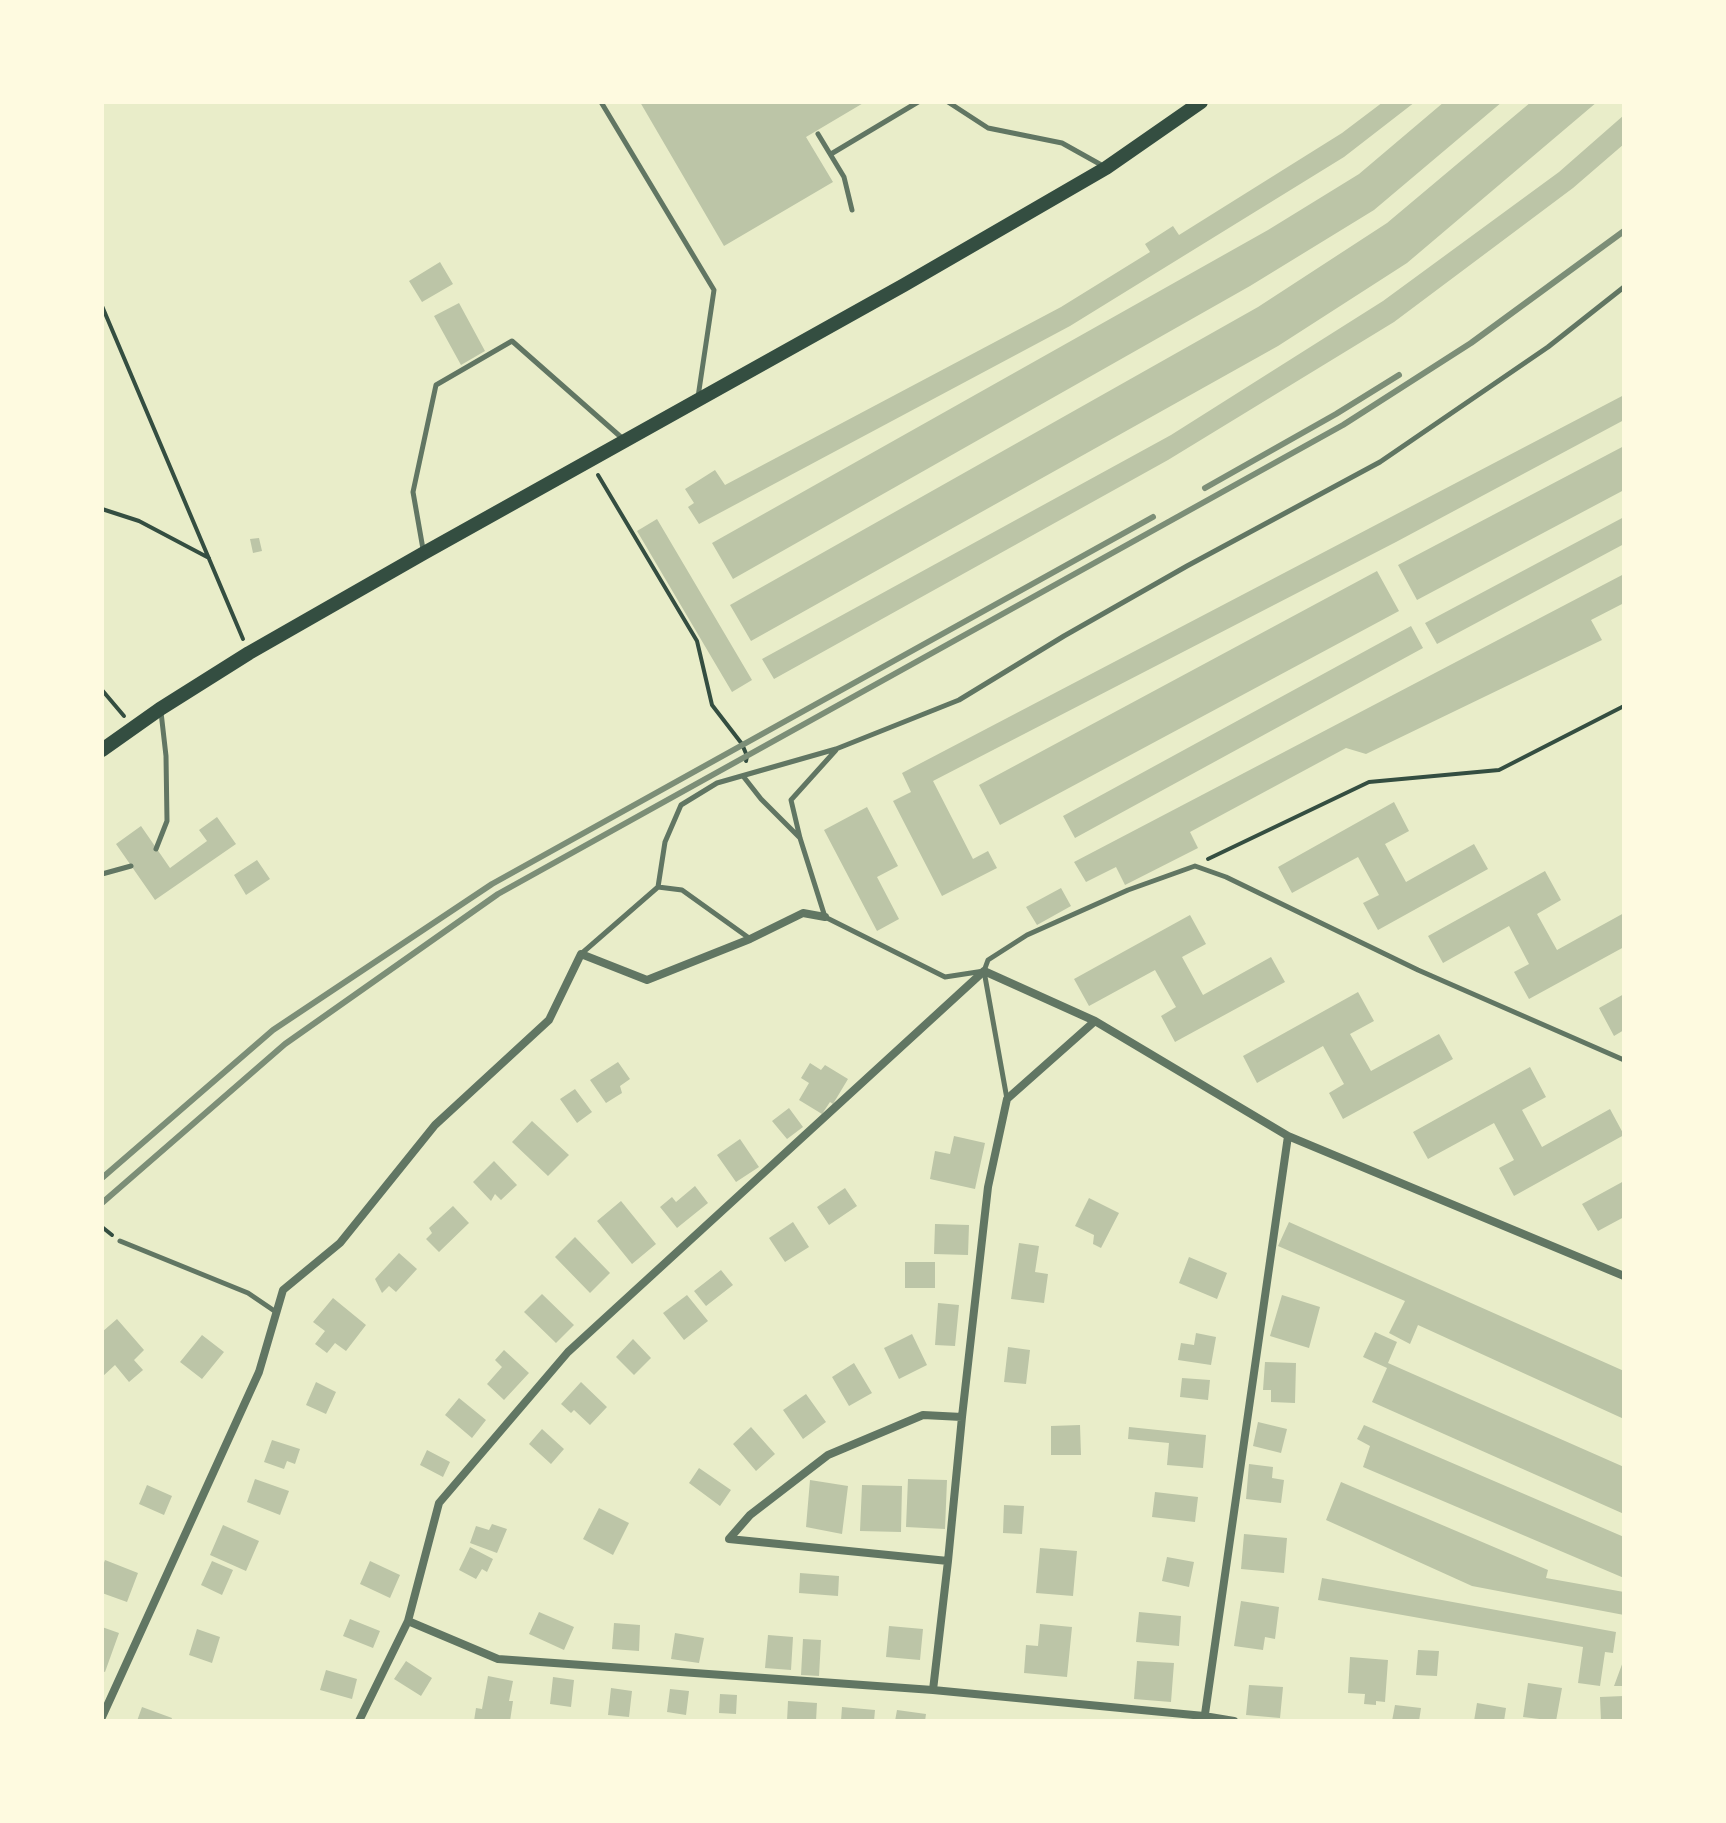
<!DOCTYPE html>
<style>
body{margin:0}
#map{position:relative;width:1726px;height:1823px;overflow:hidden;background:#e9edc9;font-family:"Roboto Condensed",sans-serif}
canvas{display:block}
.frame{position:absolute;inset:0;border:104px solid #fefae0;pointer-events:none}
</style>
<div id="map">
<canvas width="1726" height="1823"></canvas>
<div class="frame"></div>
</div>
<script>
const ctx = document.querySelector('canvas').getContext('2d');
ctx.lineJoin = 'round';
function fillPath(path, color) {
  ctx.fillStyle = color;
  ctx.fill(path, 'evenodd');
}
function trace(path, color, width, dash) {
  ctx.strokeStyle = color;
  ctx.lineWidth = width;
  ctx.lineCap = dash ? 'butt' : 'round';
  ctx.setLineDash(dash || []);
  ctx.stroke(path);
}
fillPath(new Path2D(`
 M640 102H865L806 137 833 182 724 246Z
 M1383 102H1415L1344 157 1070 326 699 524 688 507 694 503 685 489 715 470 725 485 1061 307 1150 252 1145 244 1173 226 1179 235 1342 133Z
 M1444 102H1502L1374 210 1250 286 733 579 712 543 1268 230 1359 174Z
 M1531 102H1597L1407 263 1278 346 751 641 730 605 1258 307 1387 223Z
 M1624 115V144L1573 188 1394 322 1168 460 774 679 762 659 1171 435 1383 301 1559 172Z
 M440 262 453 284 422 302 409 281Z
 M459 303 485 351 461 365 434 316Z
 M1624 395V420L1396 542 933 781 973 859 988 851 997 868 942 896 893 801 911 792 902 773Z
 M1624 446V490L1417 600 1398 565Z
 M1624 517V544L1437 644 1425 623Z
 M657 519 752 680 732 692 637 531Z
 M259 538 262 551 253 553 250 539Z
 M1377 571 1399 611 1000 825 979 785Z
 M1624 574V603L1591 620 1602 640 1366 754 1346 748 1190 832 1198 848 1125 885 1116 867 1086 882 1074 862Z
 M1411 626 1423 648 1075 838 1063 816Z
 M1394 802 1409 831 1385 844 1406 882 1474 844 1488 869 1378 930 1363 903 1379 895 1358 857 1292 893 1278 867Z
 M867 807 898 866 877 877 899 919 877 931 824 830Z
 M217 817 236 844 155 900 116 844 141 826 170 868 207 841 199 830Z
 M257 860 270 879 246 895 234 875Z
 M1545 871 1561 900 1537 914 1557 950 1624 913V947L1529 999 1514 972 1529 964 1509 926 1443 963 1428 936Z
 M1061 888 1071 906 1037 925 1026 907Z
 M1190 915 1206 944 1182 957 1203 995 1271 957 1285 982 1175 1042 1161 1016 1176 1007 1155 970 1089 1006 1074 979Z
 M1358 992 1374 1021 1350 1034 1371 1071 1439 1034 1453 1059 1343 1119 1329 1093 1344 1084 1323 1046 1257 1083 1243 1056Z
 M1624 994V1030L1614 1036 1599 1008Z
 M618 1062 630 1079 620 1086 622 1093 606 1103 590 1080Z
 M810 1063 821 1070 825 1065 848 1079 833 1104 830 1102 822 1114 799 1100 809 1083 801 1078Z
 M1530 1067 1546 1097 1522 1110 1542 1147 1610 1109 1624 1135 1514 1196 1499 1168 1514 1160 1494 1123 1428 1159 1413 1132Z
 M575 1089 592 1112 577 1123 560 1099Z
 M789 1108 803 1127 787 1139 772 1121Z
 M532 1121 569 1155 548 1176 512 1142Z
 M954 1136 985 1143 975 1189 930 1179 935 1151 950 1154Z
 M740 1139 759 1167 736 1182 717 1155Z
 M494 1161 517 1185 501 1200 495 1194 491 1201 473 1182Z
 M1624 1181V1217L1598 1231 1582 1204Z
 M695 1186 708 1203 677 1228 660 1207 672 1197 676 1202Z
 M845 1188 857 1206 829 1225 817 1207Z
 M1089 1198 1119 1213 1101 1248 1093 1244 1094 1235 1075 1226Z
 M621 1201 656 1244 632 1264 597 1221Z
 M453 1206 469 1223 439 1252 426 1239 432 1233 429 1228Z
 M793 1222 809 1247 785 1262 769 1238Z
 M1289 1222 1624 1371V1419L1418 1325 1410 1344 1389 1333 1405 1301 1278 1246Z
 M935 1224 969 1225 968 1255 934 1254Z
 M575 1237 610 1273 590 1293 555 1257Z
 M1019 1243 1039 1246 1035 1272 1048 1274 1044 1303 1011 1299Z
 M399 1253 417 1269 396 1292 389 1286 382 1293 375 1279Z
 M1189 1257 1227 1273 1217 1299 1179 1283Z
 M905 1262H935V1288H905Z
 M721 1270 733 1285 706 1306 694 1291Z
 M542 1294 574 1325 556 1343 524 1312Z
 M687 1295 708 1321 684 1340 663 1313Z
 M1282 1295 1320 1307 1309 1348 1270 1336Z
 M333 1298 366 1325 346 1351 335 1343 327 1353 315 1344 325 1331 313 1322Z
 M938 1303 959 1305 955 1346 935 1345Z
 M117 1319 144 1350 134 1360 143 1370 129 1382 115 1365 102 1377V1332Z
 M1375 1332 1397 1342 1388 1363 1624 1467V1514L1372 1402 1387 1368 1363 1357Z
 M1196 1333 1216 1337 1211 1365 1178 1360 1181 1343 1194 1345Z
 M912 1334 927 1365 899 1379 884 1348Z
 M202 1335 224 1352 202 1379 180 1362Z
 M633 1339 651 1358 634 1375 616 1357Z
 M1008 1347 1030 1350 1026 1384 1004 1382Z
 M504 1350 529 1373 504 1400 487 1384 502 1367 495 1360Z
 M1265 1362 1296 1363 1295 1403 1271 1402V1390H1263Z
 M854 1363 872 1393 849 1406 832 1377Z
 M1182 1378 1210 1380 1208 1400 1180 1397Z
 M316 1382 336 1392 326 1414 306 1405Z
 M581 1382 607 1407 590 1425 574 1410 571 1413 561 1404Z
 M806 1394 826 1422 803 1439 783 1410Z
 M459 1398 486 1420 472 1438 445 1415Z
 M1258 1422 1287 1429 1281 1453 1253 1446Z
 M1080 1425 1081 1455H1051V1426Z
 M1364 1425 1624 1537V1578L1363 1467 1370 1446 1357 1439Z
 M751 1427 775 1454 756 1471 733 1444Z
 M1129 1427 1206 1435 1203 1468 1167 1465 1169 1443 1128 1439Z
 M542 1429 564 1449 551 1464 529 1444Z
 M272 1440 300 1449 295 1464 287 1461 284 1469 264 1462Z
 M427 1450 450 1462 443 1477 420 1465Z
 M1249 1464 1273 1467 1272 1478 1284 1480 1281 1503 1246 1499Z
 M699 1468 731 1490 720 1506 689 1483Z
 M255 1479 289 1491 280 1515 247 1502Z
 M908 1479 947 1480 945 1529 906 1527Z
 M810 1480 848 1486 842 1534 806 1527Z
 M1341 1482 1548 1570 1546 1578 1624 1592V1615L1472 1586 1326 1520Z
 M147 1485 172 1496 164 1515 139 1504Z
 M862 1485 902 1486 901 1532 860 1531Z
 M1155 1492 1198 1497 1195 1522 1152 1517Z
 M1004 1505 1024 1506 1022 1534 1003 1533Z
 M599 1508 629 1523 613 1555 583 1539Z
 M492 1524 507 1529 497 1553 470 1543 476 1526 489 1530Z
 M223 1525 259 1541 246 1571 210 1555Z
 M1244 1534 1287 1538 1284 1573 1241 1569Z
 M470 1547 493 1559 487 1572 482 1569 476 1579 459 1570Z
 M1040 1548 1077 1551 1073 1596 1036 1593Z
 M1167 1557 1194 1562 1189 1587 1162 1581Z
 M105 1560 138 1573 127 1602 102 1593V1568Z
 M212 1561 233 1570 222 1595 201 1585Z
 M370 1561 400 1575 390 1598 360 1584Z
 M800 1573 839 1576 838 1596 799 1593Z
 M1322 1578 1616 1632 1613 1653 1605 1652 1600 1686 1578 1683 1583 1647 1318 1600Z
 M1241 1601 1279 1607 1275 1639 1265 1637 1263 1650 1234 1646Z
 M539 1612 574 1627 564 1650 529 1634Z
 M1139 1612 1181 1616 1179 1646 1136 1642Z
 M350 1619 380 1631 373 1648 343 1636Z
 M614 1623 640 1625 639 1651 612 1649Z
 M1040 1624 1072 1627 1067 1677 1024 1673 1026 1645 1038 1646Z
 M889 1626 923 1629 920 1660 886 1657Z
 M102 1627 119 1633 105 1672 102 1671Z
 M197 1629 220 1637 212 1663 189 1655Z
 M675 1633 704 1638 699 1663 671 1659Z
 M768 1635 793 1637 791 1670 765 1668Z
 M803 1639 821 1640 819 1676 801 1675Z
 M1418 1650 1439 1651 1437 1676 1416 1675Z
 M1350 1657 1388 1660 1385 1702 1376 1701V1705L1364 1704 1365 1694 1348 1693Z
 M1624 1659V1686H1614Z
 M406 1661 432 1678 421 1696 394 1679Z
 M1137 1661 1174 1663 1171 1702 1134 1699Z
 M326 1670 357 1679 352 1699 320 1690Z
 M488 1676 513 1681 509 1701H513L510 1721H474L476 1708 482 1709Z
 M553 1677 574 1680 571 1707 550 1704Z
 M1528 1683 1562 1688 1556 1721 1523 1717Z
 M1249 1685 1283 1687 1280 1718 1246 1715Z
 M611 1688 632 1691 629 1717 608 1715Z
 M670 1689 689 1691 686 1715 667 1712Z
 M720 1694 737 1695 736 1714 719 1713Z
 M1624 1696V1721H1601L1600 1697Z
 M788 1701 817 1703 816 1721H787Z
 M1477 1703 1506 1708 1504 1721H1474Z
 M1395 1705 1421 1708 1419 1721H1392Z
 M142 1707 172 1718 171 1721H137Z
 M842 1707 875 1710 874 1721H841Z
 M897 1710 926 1714 925 1721H895Z`), '#bcc5a7');
trace(new Path2D(`
 M102 306 243 639
 M598 475 697 641 712 705 742 744 747 756 746 761
 M102 509 139 521 209 558
 M102 690 124 716
 M1208 859 1369 782 1499 770 1624 706
 M102 1227 112 1235`), '#344e41', 4);
trace(new Path2D(`
 M601 102 714 290 698 397
 M948 102 988 128 1062 143 1105 167
 M818 134 844 177 852 210
 M831 154 918 102
 M423 549 413 492 436 385 512 341 622 438
 M836 750 791 800 800 838 825 917 945 977 984 971
 M743 776 761 799 799 837
 M156 849 167 821 166 756 161 712
 M102 874 131 866
 M658 887 682 890 749 938
 M581 954 658 887 665 842 681 805 717 783 836 749 959 700 1064 636 1187 566 1380 462 1548 347 1624 287
 M1007 1099 984 971 988 960 1027 935 1128 890 1195 866 1226 877 1418 970 1624 1060
 M120 1241 248 1293 276 1312`), '#617663', 5);
trace(new Path2D(`
 M948 1561 729 1539 750 1515 828 1455 923 1415 962 1417
 M408 1621 498 1659 933 1690 1204 1716 1234 1721
 M933 1690 948 1561 962 1417 988 1187 1007 1099 1095 1021
 M102 1717 259 1372 283 1290 340 1243 435 1125 549 1020 581 954 647 980 750 939 803 913 825 917
 M359 1721 408 1621 439 1503 568 1352 984 971 1095 1021 1288 1136 1624 1276
 M1204 1721 1288 1136`), '#617663', 8);
trace(new Path2D(`
 M102 750 160 709 249 653 424 553 904 285 1106 168 1201 102`), '#344e41', 14);
trace(new Path2D(`
 M1205 488 1336 414 1399 375
 M102 1178 273 1030 492 884 1153 517
 M102 1203 285 1044 498 894 1343 425 1471 343 1624 231`), '#7c8e77', 6);
</script>
